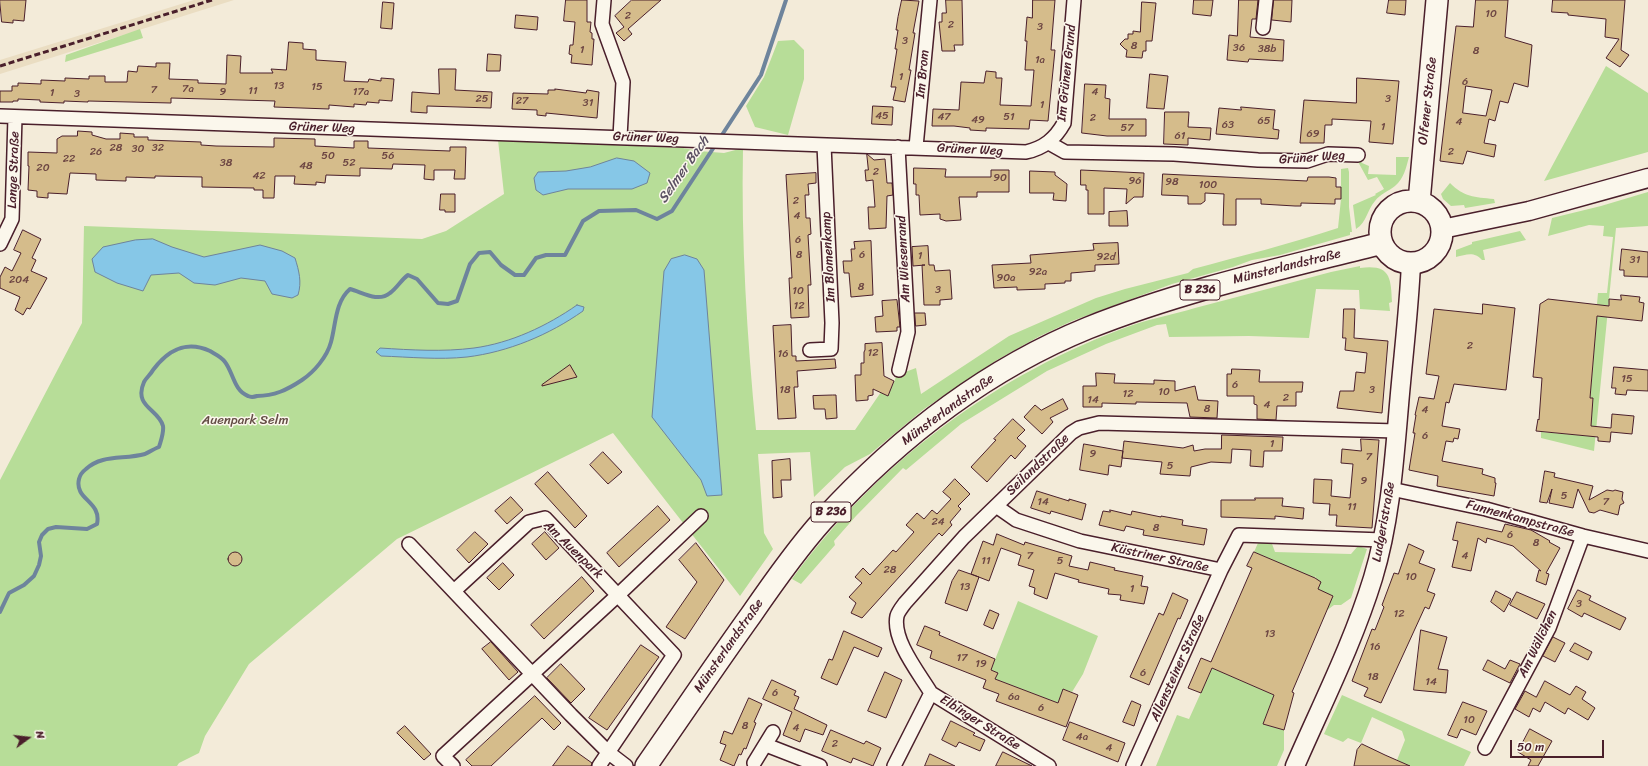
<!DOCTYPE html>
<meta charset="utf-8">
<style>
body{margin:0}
#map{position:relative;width:1648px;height:766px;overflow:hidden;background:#f3ebd9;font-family:Sriracha,sans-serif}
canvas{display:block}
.north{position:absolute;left:8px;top:718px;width:40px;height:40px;-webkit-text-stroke:3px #fbf7ec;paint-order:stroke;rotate:75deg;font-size:11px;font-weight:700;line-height:16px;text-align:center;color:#4a1f2b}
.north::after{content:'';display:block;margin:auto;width:14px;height:18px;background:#4a1f2b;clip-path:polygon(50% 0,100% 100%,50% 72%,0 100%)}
.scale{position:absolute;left:1510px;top:740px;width:94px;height:18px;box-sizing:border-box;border:2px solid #4a1f2b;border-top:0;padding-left:5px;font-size:12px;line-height:14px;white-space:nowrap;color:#4a1f2b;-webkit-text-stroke:3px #fbf7ec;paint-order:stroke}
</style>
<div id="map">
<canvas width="1648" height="766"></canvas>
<div class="north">N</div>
<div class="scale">50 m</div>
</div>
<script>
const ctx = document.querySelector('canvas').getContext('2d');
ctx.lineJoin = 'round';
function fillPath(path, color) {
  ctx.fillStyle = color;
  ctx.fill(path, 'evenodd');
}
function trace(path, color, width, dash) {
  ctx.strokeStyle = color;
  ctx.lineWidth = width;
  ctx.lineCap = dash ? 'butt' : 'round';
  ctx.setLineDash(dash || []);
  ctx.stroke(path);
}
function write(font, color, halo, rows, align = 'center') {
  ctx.font = font + ' Sriracha,sans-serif';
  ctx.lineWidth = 3;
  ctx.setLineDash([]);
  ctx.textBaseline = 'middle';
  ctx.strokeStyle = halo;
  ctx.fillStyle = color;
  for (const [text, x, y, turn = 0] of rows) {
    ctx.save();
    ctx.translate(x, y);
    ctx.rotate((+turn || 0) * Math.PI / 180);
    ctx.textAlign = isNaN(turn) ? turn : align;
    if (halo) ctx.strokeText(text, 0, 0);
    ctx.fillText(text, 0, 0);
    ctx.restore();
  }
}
fillPath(new Path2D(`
 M194 0H234L0 74V60Z`), '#eaddc2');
fillPath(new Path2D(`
 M140 29 143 38 65 62 66 55Z
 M794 40 804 50V79L788 135 755 127 746 106 764 77 778 41Z
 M1606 66 1648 93V152L1544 181Z
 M498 140 683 148 699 151 724 153 743 148C741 242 747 336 756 430H855L881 392 888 395 897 375 916 368 921 394 1009 336 1096 298 1125 289 1188 273 1193 269C1241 256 1290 244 1338 228L1341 199V169L1348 168 1349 172V207L1352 232H1350V235L1280 255 1252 260 1233 267 1172 284 1072 321 1038 337 997 360 924 409 870 454 845 467 814 497 810 452 758 454 764 533 773 549 740 596 613 433 397 539 249 664 205 736 199 753 179 763 177 766H0V480L82 323 84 226 422 239 446 231 504 194Z
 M1396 157H1409C1406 168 1404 178 1395 186 1389 191 1380 194 1375 201 1367 210 1367 222 1356 229L1353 205 1376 195 1375 194 1384 189 1377 177 1368 180 1356 158H1359L1362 163 1369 166 1368 174 1396 175Z
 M1450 183C1464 197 1474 197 1494 199L1495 203 1465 208 1464 205 1451 206 1443 199 1441 194Z
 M1648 192V226L1616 228 1594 451 1541 438V432L1590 436 1593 398H1590L1598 305 1597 304 1598 293H1607L1613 237 1603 236 1604 226 1589 225 1548 236 1552 218 1601 206Z
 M1520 231 1526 240 1483 250 1485 260H1482C1474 251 1466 255 1456 257V250L1472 244V242Z
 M1360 266V268C1390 264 1391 277 1392 302L1389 303 1390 311 1360 309 1359 290 1316 289 1309 338 1249 336 1169 337 1166 324 1157 325 1106 344 1047 371 961 424 906 470 903 468 856 516 834 541 835 545 801 584 792 579C877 463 997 373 1133 325 1153 318 1175 314 1195 308 1241 296 1286 284 1331 272Z
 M1262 541H1271L1275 552 1351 554 1358 546 1367 549 1351 598 1341 605H1334L1326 611 1333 596 1317 590 1315 579 1316 576 1314 578 1254 552 1258 543Z
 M1018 601 1098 636 1083 674 1072 692 1063 689 1058 703 995 679 998 673 991 670Z
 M1212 668 1274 695 1263 724 1284 730V750L1277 766H1156L1177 715 1189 719Z
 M1342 695 1471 752 1464 766H1409L1397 760 1405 740 1402 731 1372 717 1361 743 1348 738 1343 742 1324 734Z`), '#b7dd98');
const water = new Path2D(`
 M617 158 634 161 650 173 647 183 632 189H568L543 195 536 190 534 178 538 172 566 171 590 167Z
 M153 239 172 247 204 257 260 245 282 251 295 258C299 271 302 282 298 295L292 298 272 294 265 281 241 278 215 285 194 283 179 273 151 275 143 291 117 283 95 272 92 259 103 247 135 240Z
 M685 255 697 259 704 270 722 495 707 496 701 480 652 417 664 271 671 259Z
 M577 305 584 307 583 311C549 335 508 352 467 357 439 360 409 357 381 356L376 352 380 348C411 350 443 352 474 348 511 343 547 326 577 305Z`);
fillPath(water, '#86c7e7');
trace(water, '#6e849c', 1);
trace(new Path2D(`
 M720 138 761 75 786 0
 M0 612 9 593 24 585 34 576 39 565 41 556 39 542 42 535 48 529 56 527 87 529 97 524C102 501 74 500 79 479 80 475 82 472 86 469 102 454 124 460 145 454 149 452 154 449 159 447 161 440 164 433 163 426 159 409 133 407 144 382 146 378 151 374 153 370 168 350 186 340 210 351 215 354 222 357 225 362 233 372 234 391 248 396 250 397 254 397 257 396 274 396 287 390 302 380 314 372 327 357 331 342 336 324 335 302 350 289 362 292 378 303 390 293 397 288 401 280 408 275L417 279 438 303 448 304 457 301 470 264 479 253 490 252 501 265 515 275H524L536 258 546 255H565L583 221 599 211 636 210 657 219 672 211 716 144`), '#6e849c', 4);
const building = new Path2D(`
 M0 0H26L24 21 13 20V23L2 22Z
 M566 0H587V22H591L590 32 592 33V39H594L592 65 571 63 572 55 569 54 570 45H573L575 22 564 21Z
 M632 0H661L628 29 632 34 624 41 616 33 624 27 615 16Z
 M902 0 919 1 913 33H915L909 70H911L905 102 893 100 896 87H891L897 49H895L898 30H896L898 17Z
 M946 0H962L963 45H954L955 51H942L939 22H942V13H946Z
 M1033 0H1055L1051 50H1055L1048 121 1030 120 1029 129 986 128V131L970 130V128L954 126H932L933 109 959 110 961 82 984 83 986 71 996 72V78H1002L1000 105 1031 106 1034 70H1025L1027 41H1025L1027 17 1032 18Z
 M1194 0H1213L1211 16 1193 14Z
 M1239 0H1258L1256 19H1252L1250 37 1284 40 1283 61 1249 59 1248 62 1227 60 1229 35 1237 36Z
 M1274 0H1292L1291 22 1272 20Z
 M1389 0H1406L1405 15 1387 13Z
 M1476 0H1508L1505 37 1532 45 1528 87 1514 83 1508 103 1500 101 1495 121 1489 119 1484 143 1496 145 1494 157 1467 151 1463 164 1440 161 1456 26 1473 27ZM1466 86 1492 90 1486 116 1463 113Z
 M1553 0H1625L1621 50 1629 55 1620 67 1606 58 1619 39 1605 37 1606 19 1568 15V13L1552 12Z
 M383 2 394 3 392 29 381 28Z
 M1142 2 1156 3 1152 41H1146V51H1143L1142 58 1126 57 1127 50 1125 49 1120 44 1125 39H1128V34H1133V31L1140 32Z
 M516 15 538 17 537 30 515 28Z
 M289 42 303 43V49L316 50V60L346 62 344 81 368 82 369 79 381 81V78L394 79 392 101 379 100V103L367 102 366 105 354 104V107L329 105V109L274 107 275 101 171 98V103L88 101V102L64 101V103L40 102V100L18 99V101H13V102H0V91H12V86H18V83L41 84V80L65 81V78L89 79V76H105V82H127L128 71 137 72 138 66 156 67V63H170L169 79 198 80V83L226 84 227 55 241 56 240 73H273L271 69 286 70Z
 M488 54 501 55 500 71H487Z
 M439 69H456L455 90 492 92 491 108 427 106V113L411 112 412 92 439 94Z
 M1150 74 1168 76 1164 109 1147 108Z
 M1357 78 1399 81 1393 144 1369 142 1371 121 1332 119V125H1325L1324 143H1300L1304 100 1356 103Z
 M1085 84 1106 85 1105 98 1110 99 1109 119H1146V136H1107L1082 133Z
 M555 89 586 93 587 90 599 92 597 118 546 113V116L537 115V110L512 109 513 93 548 94V90H555Z
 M873 106 893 107 892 125 872 124Z
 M1241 107 1275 110 1273 129 1279 130 1278 139 1216 134 1219 108 1241 110Z
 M1165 112H1189L1188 127 1211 128 1210 140 1188 138V145L1164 144Z
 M78 131 92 132V135L106 139H120V133L134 134V137H148V140L201 142V145L216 146 274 147V138L315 139V146L354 148V141H368V148L450 151V147H466L465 179H454L455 170H434V180L424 179 425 165 393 164 392 169 360 168V176L326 175 325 183 316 182V185L294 184 295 176H275L274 198H263V190H254V188L202 187V177L155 176V178L126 177V181L96 180V174L70 173 67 194 48 193V198L37 197V191L28 190 29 166H28V152L57 153V139L62 136H77Z
 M867 154 874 160 885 159 887 183H892L893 195 887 196 886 228 869 229 868 207H875L873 180 866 181 865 170H868Z
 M914 168 946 169 945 177H991V170H1009V192H977V197H959L961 220 946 221 940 219V214L920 215 919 195H916V184H914Z
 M1081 170 1144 173 1143 197H1134L1126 204 1127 189 1104 188V214H1088V190H1086V185H1081Z
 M1030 171 1055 172V175L1067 184 1066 201 1053 200 1054 193H1030Z
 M816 173V183L808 184 809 195H805L806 218H810L811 234 808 235 811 285H808L809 317 791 318 789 278H792L786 175Z
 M1163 174 1307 181 1308 177H1329L1336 178V187H1341V199H1335V204L1301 203V206H1295L1261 204V199H1236V225H1223L1224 194 1205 193V201L1201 204H1188V196L1162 195Z
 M441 194H455V212H445V210H440Z
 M1127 211 1128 226H1109V212Z
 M23 230 41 239 32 258 36 260 31 271 47 278 30 309 27 308 23 315 15 310 20 297 0 288V277L5 267 12 271 21 253 14 250Z
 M871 241 873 295 851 297 849 273H844L843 261H852L851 249H855L854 242Z
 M1118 243 1119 264 1095 265V271L1071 273V281H1065V283L1045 284V289L1017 290V287L994 288 992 265 1031 263 1030 255 1094 250 1093 244Z
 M928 246 929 265H934L935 271 950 270 952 299 940 300V305H924L922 265H925L913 266 912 247Z
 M1622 249 1648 252V277L1624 276V270H1620Z
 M1621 295 1640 297 1639 302 1644 303 1642 321 1597 316 1590 398H1593L1591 426 1611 428 1612 414 1634 416 1632 434 1611 432 1610 442 1598 441V437L1536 431 1538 419 1539 420 1542 378 1533 377 1540 304 1548 299 1609 306V299L1621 300Z
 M897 300 900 327H897V331L876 332 875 317 883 316 882 301Z
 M1483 304 1515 308 1506 390 1454 384 1449 403 1446 402 1442 426 1460 429 1458 439 1454 438 1453 442 1446 441 1442 461 1483 469 1482 474 1495 478V483H1496L1494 496 1437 486 1438 476 1409 470 1415 433H1413L1416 415H1415L1419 397 1434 399 1439 376 1426 374 1434 309 1482 314Z
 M1344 309H1355L1354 338 1388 341 1382 413 1337 408 1340 391H1354L1356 372 1365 373 1367 353 1345 350 1346 338H1343Z
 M915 313H925L926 325 916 326Z
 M791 325 792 356H796V361L835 359 836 368 797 371 798 387H794L796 418 778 419 773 326Z
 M882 343 884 376 894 381 888 396 873 389V395L868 396V400L856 401 855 375H861V363H864V352L865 350V344Z
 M570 365 577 377 542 386V385Z
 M1614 367 1648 370V391L1627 390 1626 395 1615 394 1616 388H1612Z
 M1232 369 1260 370 1259 382H1303L1302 392H1296V406H1277L1276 420 1257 419V405L1254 404V396H1227V374H1231Z
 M1096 373 1115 374 1114 383 1154 384V380L1175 381V391L1195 386 1198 400 1218 401 1217 418 1190 417 1187 403 1136 402V404L1102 403V407H1083V386H1096Z
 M833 395H836L837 418 826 419 825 409H814L813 396Z
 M1063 399 1068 409 1050 418 1053 422 1042 434 1024 417 1035 405 1041 410Z
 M1013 419 1025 430 1017 438 1026 446 1015 459 1011 455 987 482 971 467 996 440 994 439Z
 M1222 435 1283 437 1282 451H1264L1263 467 1250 466 1251 450 1232 449 1231 463 1211 462 1191 467 1190 476 1160 474 1162 462 1122 458 1124 441 1183 448 1193 445 1194 451 1205 449H1221Z
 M1361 439 1379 440 1372 528 1336 526 1337 515H1329L1330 504 1313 503 1314 479 1332 480 1331 496 1350 498 1353 464 1341 463 1342 449 1361 451Z
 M1084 444 1123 451 1121 467 1109 465 1108 475 1080 470Z
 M603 452 622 472 608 484 590 465Z
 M790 459 791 480H781L782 497 773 498 772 461Z
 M1545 471 1555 473 1554 477 1593 486 1589 500 1607 490 1613 491 1615 490 1623 492 1622 499 1624 503 1620 505 1618 515 1600 510 1594 513 1589 512 1578 489 1573 508 1549 503 1552 489 1547 503 1540 502Z
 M548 472 587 516 575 528 535 484Z
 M955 479 970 494 958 506 961 509 950 522 952 525 942 536 939 533 862 618 851 613 856 603 849 597 862 583 855 577 863 568 870 575 893 550 896 552 914 532 906 525 917 513 924 519 932 510 937 514 951 499 943 492Z
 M1037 491 1069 501V499L1086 504 1082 520 1051 511 1050 514 1031 508Z
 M511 497 523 510 507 524 495 511Z
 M1255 498H1283L1282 506 1304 508 1303 519 1275 516V519L1221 517V500H1255Z
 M658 506 670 520 619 567 607 553Z
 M1110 510 1131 515 1132 511 1161 517V516L1183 520 1182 525 1207 529 1204 545 1143 535 1144 530 1126 526 1124 531 1099 525 1103 511 1110 512Z
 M1457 522 1502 532 1505 524 1531 530 1550 541 1549 542 1560 548 1546 573 1549 574 1546 585 1536 581 1539 570 1541 571 1513 546 1487 538 1486 543 1478 538 1471 571 1452 567 1458 541 1453 540Z
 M475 532 488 544 469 563 457 550Z
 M545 532 559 548 546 560 532 544Z
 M997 534 1024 545 1025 542 1072 556 1069 566 1088 570 1090 562 1115 568 1114 570 1143 576 1141 586 1148 587 1144 604 1120 600 1121 595 1108 594 1109 589 1078 582 1079 580 1055 573 1047 599 1034 594 1035 588 1029 586 1034 570 1018 565 1021 555 1001 548 989 581 971 574 983 541 993 545Z
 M696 543 724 580 685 639 666 627 697 582 679 560Z
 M1409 544 1424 551 1419 563 1435 569 1427 591 1435 594 1429 609 1425 607 1381 703 1364 696 1368 688 1352 681 1372 629 1375 630 1384 607 1382 605 1394 573 1398 574Z
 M1254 552 1315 578 1321 582 1318 589 1333 596 1292 692 1294 693 1284 730 1263 724 1274 695 1212 668 1201 693 1188 688 1201 658 1211 662 1252 568 1247 566Z
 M228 559a7 7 0 1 1 14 0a7 7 0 1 1-14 0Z
 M503 563 514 575 499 590 487 578Z
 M959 570 979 577 967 611 945 603 952 581Z
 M582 577 594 591 544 639 531 625Z
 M1578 590 1591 596 1589 600 1626 618 1620 630 1584 613 1582 617 1568 609Z
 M1496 591 1511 599 1504 612 1491 602Z
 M1517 592 1545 604 1537 619 1510 605Z
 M1173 593 1188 600 1180 619 1178 618 1149 685 1130 677 1159 613 1163 615Z
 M990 610 999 614 993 629 984 625Z
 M925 626 940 632 939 635 995 659 991 670 998 673 995 679 1058 703 1063 689 1078 695 1066 727 996 701 999 694 983 688 986 680 930 658 932 651 917 645Z
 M1421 630 1447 637 1438 669 1448 670 1446 693 1414 690Z
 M844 631 882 648 878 657 854 647 837 685 821 678 829 659 832 660Z
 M1553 637 1565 643 1555 662 1543 656Z
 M491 642 518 672 509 680 482 649Z
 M1575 643 1592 652 1588 660 1570 651Z
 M641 645 659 657 607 730 589 718Z
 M1488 660 1505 669 1510 660 1520 664 1510 683 1483 670Z
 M561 664 585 689 571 703 547 678Z
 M885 672 902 680 886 718 868 711Z
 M772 680 796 691 794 695 799 697 794 709 827 725 823 735 805 729 800 742 783 735 792 712 763 699Z
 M1545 681 1570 695 1576 686 1586 692 1582 699 1595 708 1588 720 1568 708 1565 714 1545 702 1540 712 1533 708 1529 717 1515 709 1525 691 1536 697Z
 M535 696 561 723 554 730 542 718 491 766H472L466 760Z
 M749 698 762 704 754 722 756 723 746 749 744 748 741 755 739 754 734 766 720 760 726 745 720 743 724 731 732 734Z
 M1132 701 1141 705 1134 726 1123 722Z
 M1463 702 1487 711 1476 735 1461 729 1457 738 1448 735Z
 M951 721 975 733 973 735 985 740 980 751 959 742 956 747 942 740Z
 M1070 722 1125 743 1118 762 1063 740Z
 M405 726 431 754 424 760 397 733Z
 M1530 729 1552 741 1538 766H1528L1531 760 1518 752Z
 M831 730 864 744 866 741 881 748 873 766 853 758 851 763 822 751Z
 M1362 744 1385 755 1410 766H1354L1357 750Z
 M568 746 592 763 591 766H553Z
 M1003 752 1032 766H996Z
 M930 754 955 766H925Z`);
fillPath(building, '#d5bc8b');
trace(building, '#4a1f2b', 1);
const street = new Path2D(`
 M604 0 602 24 623 82 620 137
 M1263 28 1266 0
 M0 116 1026 152C1044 148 1055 139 1064 123L1074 0
 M1049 143 1065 152 1174 154 1258 160 1307 161 1328 154 1358 155
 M898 147 908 332 899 370
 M916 147 930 0
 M0 244 12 219 15 117
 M810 350 831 349 832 323 824 145
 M1391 489 1486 509 1583 536 1648 551
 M996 506 1016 520 1080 541 1221 570 1239 535 1383 540
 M409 544 571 715 609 753 626 766
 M454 591 529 522 545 518 674 655 599 766
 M931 693 1049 766
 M766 745 820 766
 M1485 748 1549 628 1583 536
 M754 763 773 732
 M453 766 443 756 618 595 701 516
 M894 766 931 693C919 673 892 640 897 616 898 612 902 607 905 603L964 537 1071 433 1079 428 1099 423 1397 431
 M1133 766 1221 570`);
const secondary = new Path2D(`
 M1442 229 1529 211 1648 178
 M1295 766C1322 704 1353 643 1373 578 1390 522 1394 463 1399 405 1403 357 1409 310 1411 263`);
const primary = new Path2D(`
 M1380 232a31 31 0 1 1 62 0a31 31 0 1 1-62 0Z
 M1419 202 1437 0
 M646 766C681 716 715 665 751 615 773 583 796 550 822 521 896 440 985 370 1088 328 1183 290 1284 268 1382 243`);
trace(street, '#4a1f2b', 16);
trace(secondary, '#4a1f2b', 21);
trace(primary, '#4a1f2b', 24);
trace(street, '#fbf7ec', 13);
trace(secondary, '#fbf7ec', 18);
trace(primary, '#fbf7ec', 21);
trace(new Path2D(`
 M0 66 212 0`), '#4a1f2b', 3, [6, 3]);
write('11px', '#6d4643', null, [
 ["10",1491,14],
 ["2",628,16],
 ["2",951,25],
 ["3",1040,27],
 ["3",905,41],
 ["8",1134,46],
 ["36",1239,48],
 ["38b",1267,49],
 ["1",582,50],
 ["8",1476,51],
 ["1a",1040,60],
 ["1",901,77],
 ["6",1465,82],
 ["13",279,86],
 ["15",317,87],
 ["7a",188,89],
 ["7",154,90],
 ["11",253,91],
 ["9",223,92],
 ["17a",361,92],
 ["4",1095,92],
 ["1",52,93],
 ["3",77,94],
 ["25",482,99],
 ["3",1388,99],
 ["27",522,101],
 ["31",588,103],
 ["1",1042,105],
 ["45",882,116],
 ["47",944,117],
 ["51",1009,117],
 ["2",1093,118],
 ["49",978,120],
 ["65",1264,121],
 ["4",1459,122],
 ["63",1228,125],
 ["1",1383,127],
 ["57",1127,128],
 ["69",1313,134],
 ["61",1180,136],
 ["28",116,148],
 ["32",158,148],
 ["30",138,149],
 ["26",96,152],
 ["2",1451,152],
 ["50",328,156],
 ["56",388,156],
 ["22",69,159],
 ["38",226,163],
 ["52",349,163],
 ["48",306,166],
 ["20",43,168],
 ["2",876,172],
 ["42",259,176],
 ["90",1000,178],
 ["96",1135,181],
 ["98",1172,182],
 ["100",1208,185],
 ["2",796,201],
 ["4",797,216],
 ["6",798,240],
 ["8",799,255],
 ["6",862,255],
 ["1",920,256],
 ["92d",1106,257],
 ["31",1635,260],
 ["92a",1038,272],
 ["90a",1006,278],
 ["204",19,280],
 ["8",861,287],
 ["3",938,290],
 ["10",798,291],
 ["12",799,306],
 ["2",1470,346],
 ["12",873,353],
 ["16",783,354],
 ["15",1627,379],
 ["6",1235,385],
 ["18",785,390],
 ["3",1372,390],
 ["10",1164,392],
 ["12",1128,394],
 ["2",1286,398],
 ["14",1093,400],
 ["4",1267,405],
 ["8",1207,409],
 ["4",1425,410],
 ["6",1425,436],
 ["1",1272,444],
 ["9",1093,454],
 ["7",1369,457],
 ["5",1170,466],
 ["9",1364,481],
 ["5",1564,496],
 ["14",1043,502],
 ["7",1606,502],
 ["11",1352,507],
 ["24",938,522],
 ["8",1156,528],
 ["6",1510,535],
 ["8",1536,543],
 ["7",1030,556],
 ["4",1465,556],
 ["11",986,561],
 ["5",1060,561],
 ["28",890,570],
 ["10",1411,577],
 ["13",965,587],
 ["1",1132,589],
 ["3",1579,604],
 ["12",1399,614],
 ["13",1270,634],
 ["16",1375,647],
 ["17",962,658],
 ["19",981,664],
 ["6",1143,673],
 ["18",1373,677],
 ["14",1431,682],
 ["6",775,693],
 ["6a",1014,697],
 ["6",1041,708],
 ["10",1469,720],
 ["8",745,726],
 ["4",796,728],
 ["4a",1082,737],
 ["2",835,744],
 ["4",1109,748]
]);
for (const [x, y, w] of [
 [1200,290,40],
 [831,512,40]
]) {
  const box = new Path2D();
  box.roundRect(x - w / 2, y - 10, w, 20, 3);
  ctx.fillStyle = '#fbf7ec';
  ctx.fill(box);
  trace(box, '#4a1f2b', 1);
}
write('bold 12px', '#4a1f2b', null, [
 ["B 236",1200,290],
 ["B 236",831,512]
]);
write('13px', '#4a1f2b', '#fbf7ec', [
 ["Im Grünen Grund",1067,73,-84],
 ["Im Brom",923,74,-85],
 ["Olfener Straße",1428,101,-84],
 ["Grüner Weg",322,128,2],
 ["Grüner Weg",646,138,2],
 ["Grüner Weg",970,150,3],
 ["Grüner Weg",1312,158,-4],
 ["Lange Straße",14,170,-88],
 ["Im Blomenkamp",829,257,-93],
 ["Am Wiesenrand",904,259,-93],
 ["Münsterlandstraße",1287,267,-14],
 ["Münsterlandstraße",948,410,-36],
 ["Seilandstraße",1038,465,-44],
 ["Funnenkampstraße",1520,519,15],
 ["Ludgeristraße",1384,522,-80],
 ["Am Auenpark",573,550,44],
 ["Küstriner Straße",1160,558,12],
 ["Am Wällchen",1538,644,-64],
 ["Münsterlandstraße",729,646,-55],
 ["Allensteiner Straße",1178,668,-66],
 ["Elbinger Straße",980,723,32]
]);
write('13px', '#654e46', '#fbf7ec', [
 ["Auenpark Selm",245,421]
]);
write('italic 14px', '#5c5163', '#fbf7ec', [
 ["Selmer Bach",684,170,-55]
]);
</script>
